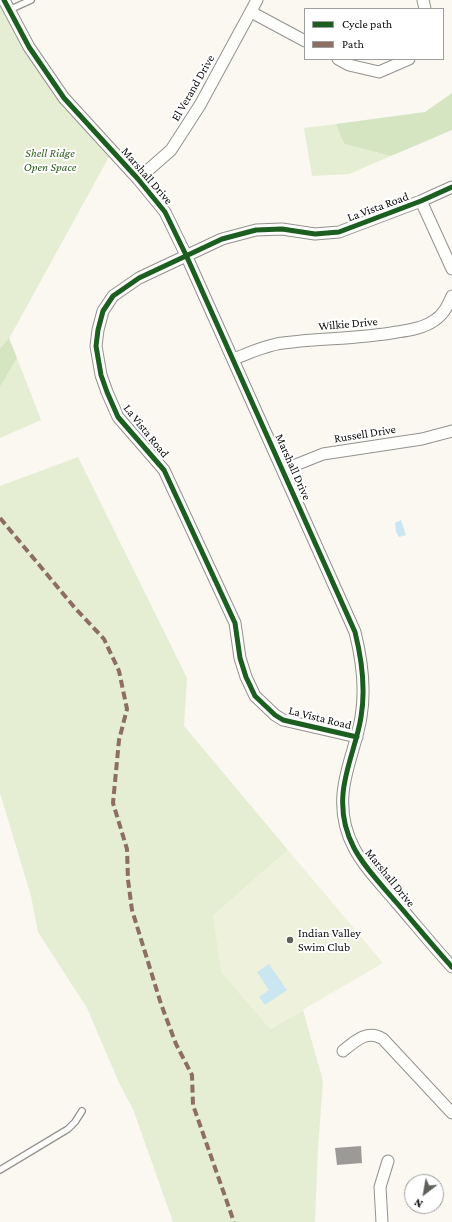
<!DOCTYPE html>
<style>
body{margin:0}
#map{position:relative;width:452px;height:1222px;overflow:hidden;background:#faf8f1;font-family:"Crimson Pro",serif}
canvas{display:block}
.legend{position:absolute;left:304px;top:8px;width:140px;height:52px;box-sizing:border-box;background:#fff;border:1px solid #9e9e9e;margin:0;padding:5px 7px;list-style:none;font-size:12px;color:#0c0c0c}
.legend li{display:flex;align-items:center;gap:8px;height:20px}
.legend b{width:20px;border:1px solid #9e9e9e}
.north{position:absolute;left:404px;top:1174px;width:40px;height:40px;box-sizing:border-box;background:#fff;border:1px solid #9e9e9e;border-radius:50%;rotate:211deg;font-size:11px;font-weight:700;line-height:16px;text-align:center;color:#0c0c0c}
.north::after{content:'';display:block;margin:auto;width:14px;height:18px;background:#5f5f5c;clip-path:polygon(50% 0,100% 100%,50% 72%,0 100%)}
</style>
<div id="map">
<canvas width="452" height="1222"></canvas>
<ul class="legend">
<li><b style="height:5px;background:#1b5e20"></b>Cycle path</li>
<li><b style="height:5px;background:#8d6e63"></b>Path</li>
</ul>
<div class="north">N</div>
</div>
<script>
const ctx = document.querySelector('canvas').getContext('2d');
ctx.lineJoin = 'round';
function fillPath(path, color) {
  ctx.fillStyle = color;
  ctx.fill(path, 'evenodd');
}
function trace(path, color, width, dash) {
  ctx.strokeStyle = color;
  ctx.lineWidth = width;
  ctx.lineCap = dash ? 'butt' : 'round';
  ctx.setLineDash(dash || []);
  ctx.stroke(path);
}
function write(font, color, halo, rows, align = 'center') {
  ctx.font = font + ' "Crimson Pro",serif';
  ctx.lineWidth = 4;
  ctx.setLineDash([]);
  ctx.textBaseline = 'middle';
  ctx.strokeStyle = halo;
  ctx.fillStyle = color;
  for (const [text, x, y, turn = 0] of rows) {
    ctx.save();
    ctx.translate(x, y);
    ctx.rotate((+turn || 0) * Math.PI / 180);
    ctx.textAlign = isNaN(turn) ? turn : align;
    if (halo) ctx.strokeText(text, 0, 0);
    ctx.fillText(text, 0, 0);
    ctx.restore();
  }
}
fillPath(new Path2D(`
 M0 0H12L9 10 110 155 0 355Z
 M336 124 344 144 391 156 349 174 312 176 304 128Z
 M17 358 41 420 0 438V387Z
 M78 457 187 678 184 726 288 850 213 916 270 1029 303 1010 323 1081 318 1149 315 1222H173L133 1109 120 1085 87 1008 38 932 31 896 0 793V486Z`), '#e5eed2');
fillPath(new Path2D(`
 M452 93V130L391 156 344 144 336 124 425 112Z
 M9 338 17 358 0 387V349Z`), '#d6e5c1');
fillPath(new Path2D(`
 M288 850 383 963 270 1029 221 972 213 916Z`), '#eef2dc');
fillPath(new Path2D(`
 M401 520 406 535 399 537 396 532 395 523Z
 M269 964 287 990 265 1005 259 997 269 990 257 972Z`), '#cae6f1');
fillPath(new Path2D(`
 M361 1146 362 1163 337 1165 335 1148Z`), '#9c9a97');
const service = new Path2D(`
 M9 10 31 0
 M0 1170 68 1129 75 1122 82 1111`);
const minor = new Path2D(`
 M4 0 29 47 64 98 138 179 165 212 186 255 355 632C362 660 366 688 361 717 357 743 345 768 343 794 339 843 368 869 396 902 415 924 433 946 452 967
 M423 0 425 9
 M251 12 305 41
 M338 59 349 65 379 72 409 59
 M138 179 171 150 200 105 257 0
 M421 201 452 269
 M234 359C249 353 266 345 283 343 321 338 359 339 397 332 410 330 424 328 435 320 444 314 448 305 452 296
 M283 470 323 454 422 439 452 431
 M357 737 283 720 275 715 255 696 246 677 240 658 235 623 164 470 118 417 107 392 101 375 96 346 98 330 103 311 113 296 139 278 222 239 256 230 282 229 315 234 339 232 421 201 452 187
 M343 1051C355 1041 368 1029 383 1039L452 1113
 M382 1222 380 1187 388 1161`);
trace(service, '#93928f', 8);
trace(minor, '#93928f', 13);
trace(service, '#fefefd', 5.5);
trace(minor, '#fefefd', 11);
trace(new Path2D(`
 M0 518 75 608 104 639 119 671 127 709 119 740 113 803 127 849 128 880 132 910 161 1004 176 1044 192 1075 193 1105 234 1222`), '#8d6e63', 4, [8, 4]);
trace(new Path2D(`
 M4 0 29 47 64 98 138 179 165 212 186 255 355 632C362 660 366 688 361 717 357 743 345 768 343 794 339 843 368 869 396 902 415 924 433 946 452 967
 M357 737 283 720 275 715 255 696 246 677 240 658 235 623 164 470 118 417 107 392 101 375 96 346 98 330 103 311 113 296 139 278 222 239 256 230 282 229 315 234 339 232 421 201 452 187`), '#1b5e20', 5);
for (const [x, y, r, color] of [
 [290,940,4,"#5f5f5c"]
]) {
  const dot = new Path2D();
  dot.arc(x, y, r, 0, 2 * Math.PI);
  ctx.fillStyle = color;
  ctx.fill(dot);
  trace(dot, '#fff', 1.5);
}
write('12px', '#0c0c0c', '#fff', [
 ["El Verand Drive",193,88,-60],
 ["Marshall Drive",147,176,49],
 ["La Vista Road",378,207,-20],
 ["Wilkie Drive",348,324,-5],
 ["La Vista Road",146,431,51],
 ["Russell Drive",365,434,-9],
 ["Marshall Drive",293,467,66],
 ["La Vista Road",320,718,14],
 ["Marshall Drive",390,878,51]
]);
write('italic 12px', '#335f22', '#fff', [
 ["Shell Ridge",50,153],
 ["Open Space",50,167]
]);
write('12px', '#0c0c0c', '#fff', [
 ["Indian Valley",298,933],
 ["Swim Club",298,947]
], 'left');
</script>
